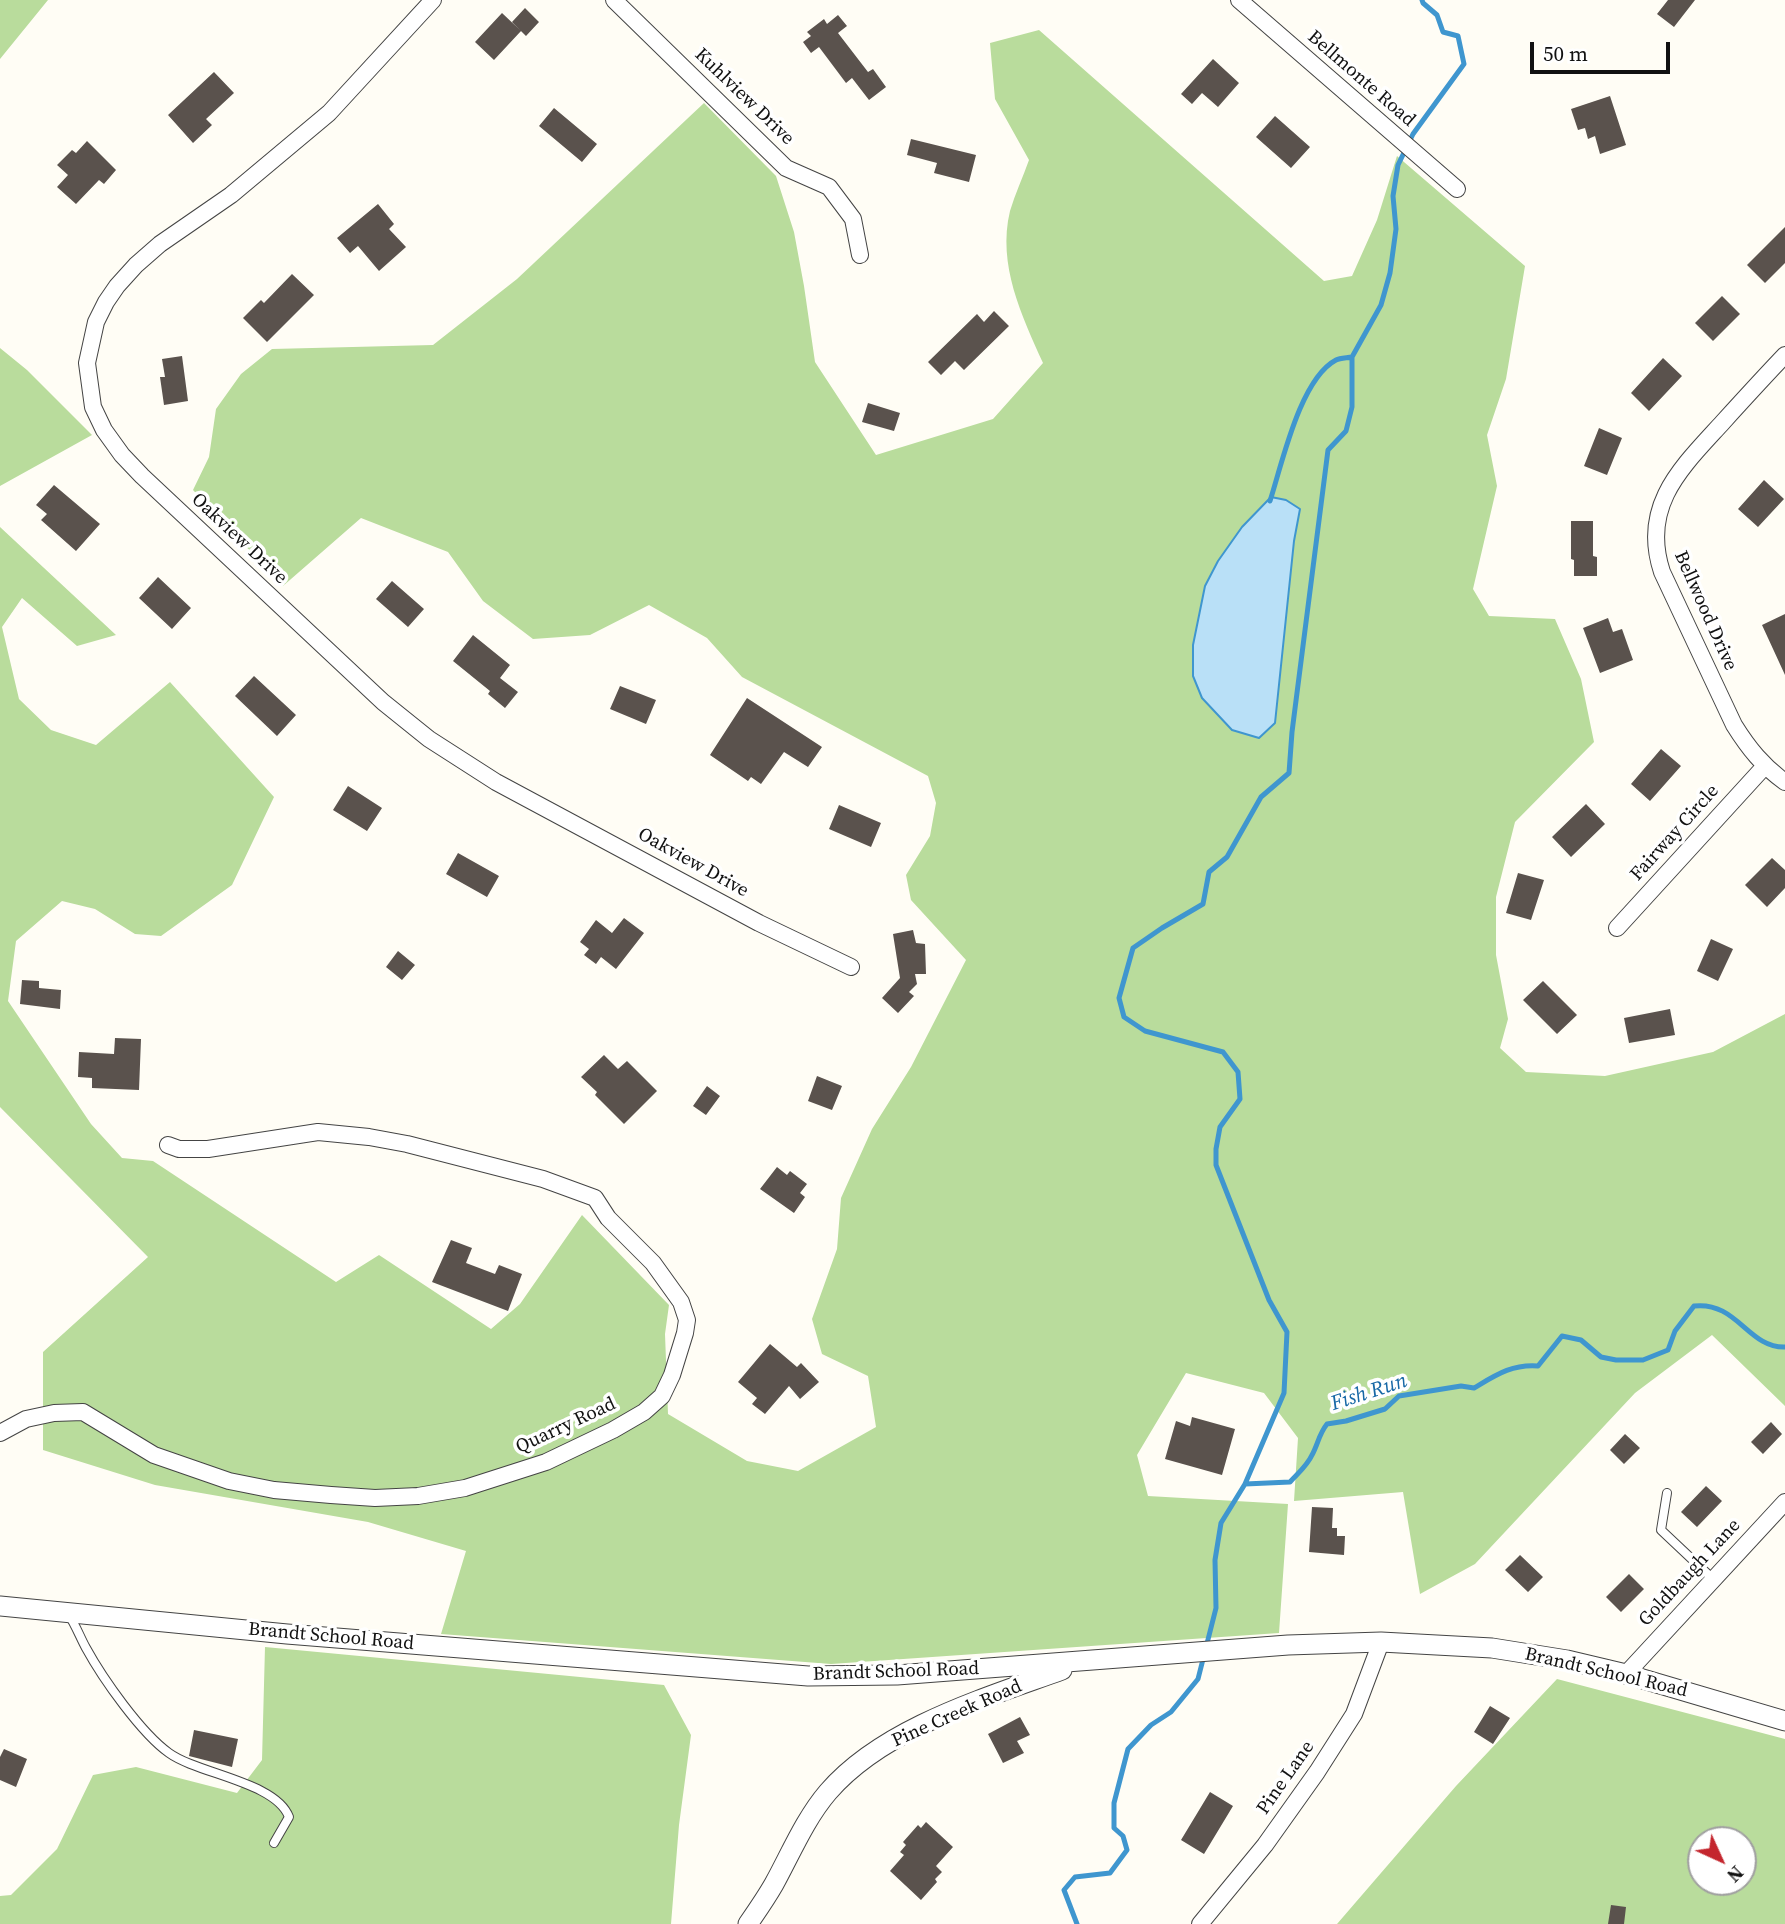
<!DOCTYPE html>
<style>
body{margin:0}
#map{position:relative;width:1785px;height:1924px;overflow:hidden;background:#fffdf5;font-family:"Source Serif 4",serif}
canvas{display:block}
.north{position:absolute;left:1687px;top:1826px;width:70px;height:70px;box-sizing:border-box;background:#fff;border:2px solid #a0a0a0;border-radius:50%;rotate:135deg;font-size:19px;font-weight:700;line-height:28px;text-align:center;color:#111}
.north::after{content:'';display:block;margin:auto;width:24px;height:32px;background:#c4262e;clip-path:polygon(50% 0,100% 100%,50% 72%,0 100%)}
.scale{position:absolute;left:1530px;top:42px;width:140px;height:32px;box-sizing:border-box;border:4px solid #111;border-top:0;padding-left:9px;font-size:21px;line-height:24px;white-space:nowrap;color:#111;-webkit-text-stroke:5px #fff;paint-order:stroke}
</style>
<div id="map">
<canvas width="1785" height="1924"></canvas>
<div class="north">N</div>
<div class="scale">50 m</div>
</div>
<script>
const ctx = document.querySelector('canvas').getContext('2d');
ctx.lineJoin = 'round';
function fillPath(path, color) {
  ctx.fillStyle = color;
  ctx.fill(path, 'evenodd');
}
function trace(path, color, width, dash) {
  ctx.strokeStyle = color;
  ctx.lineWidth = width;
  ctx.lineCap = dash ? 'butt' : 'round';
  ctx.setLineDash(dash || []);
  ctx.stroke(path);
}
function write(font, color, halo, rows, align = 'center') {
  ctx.font = font + ' "Source Serif 4",serif';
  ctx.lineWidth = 7;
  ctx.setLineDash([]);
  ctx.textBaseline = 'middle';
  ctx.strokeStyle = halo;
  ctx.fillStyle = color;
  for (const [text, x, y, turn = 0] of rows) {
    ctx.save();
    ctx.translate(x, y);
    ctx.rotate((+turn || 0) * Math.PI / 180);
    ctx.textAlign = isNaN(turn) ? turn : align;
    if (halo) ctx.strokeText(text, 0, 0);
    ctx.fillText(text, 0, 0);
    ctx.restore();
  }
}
fillPath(new Path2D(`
 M0 0H48L0 59Z
 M1039 30 1324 281 1352 276 1377 220 1397 156 1525 266 1506 379 1487 435 1497 486 1473 589 1489 616 1555 619 1581 679 1594 742 1515 822 1496 897V955L1508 1019 1500 1048 1526 1072 1605 1076 1713 1052 1785 1014V1406L1712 1335 1635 1393 1475 1564 1420 1594 1403 1492 1294 1501 1298 1438 1264 1393 1186 1373 1137 1455 1148 1496 1288 1504 1279 1633 831 1664 441 1634 466 1551 368 1522 155 1485 43 1450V1352L148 1257 0 1107V527L116 635 77 646 22 598 2 627 19 699 51 730 96 745 170 682 274 797 232 885 161 936 135 934 95 909 62 901 16 941 8 1001 91 1124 122 1158 153 1161 336 1282 379 1255 491 1329 520 1304 582 1215 669 1305 665 1334 668 1414 747 1461 798 1471 876 1427 868 1376 822 1354 812 1319 837 1249 841 1198 872 1129 911 1067 966 960 911 900 906 875 930 836 936 803 928 776 742 677 707 638 649 605 590 635 533 639 483 601 448 552 361 518 283 586 193 490 209 457 216 409 241 374 272 349 433 345 517 279 704 103 776 176 794 232 804 286 815 362 876 455 993 419 1043 363C1022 316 997 265 1010 211 1015 194 1023 177 1029 160L995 99 990 43Z
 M0 348 27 370 92 435 0 486Z
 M265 1647 664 1685 691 1735 679 1825 671 1924H0V1896L11 1895 57 1849 93 1775 136 1767 237 1793 262 1760Z
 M1557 1679 1785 1739V1924H1337L1456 1786ZM1701 1840H1743V1882H1701Z`), '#b9dc9c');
const water = new Path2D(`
 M1271 497 1286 500 1300 509 1294 541 1275 723 1259 738 1232 730 1202 698 1193 676V645L1205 586 1218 561 1242 527Z`);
fillPath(water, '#b9e0f7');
trace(water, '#3f96cf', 2);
trace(new Path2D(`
 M1270 501C1282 464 1300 379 1336 360 1340 358 1347 358 1352 357
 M1245 1484 1284 1393 1287 1332 1269 1300 1216 1165V1149L1220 1127 1240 1099 1238 1072 1223 1052 1145 1031 1124 1017 1119 998 1133 948 1162 928 1203 904 1209 872 1227 857 1261 797 1289 773 1292 732 1328 450 1346 431 1352 407V357L1381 305 1390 273 1396 229 1393 196 1398 165 1413 134 1464 64 1458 36 1443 32 1437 15 1423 3 1422 0
 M1077 1924 1064 1890 1075 1877 1110 1873 1127 1850 1123 1836 1114 1828V1803L1128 1749 1151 1725 1171 1712 1198 1679 1216 1608 1215 1560 1221 1523 1245 1484 1290 1482C1298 1473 1307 1466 1312 1455 1318 1444 1319 1434 1327 1424L1346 1421 1385 1409 1399 1396 1461 1386 1474 1388C1496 1375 1512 1364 1538 1366L1562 1336 1581 1340 1601 1357 1616 1360H1643L1668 1350 1675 1331 1694 1306C1737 1301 1748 1348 1785 1347`), '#3f96cf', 5);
fillPath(new Path2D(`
 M1668 0H1695L1674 27 1657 14Z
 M525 8 539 22 526 36 512 22Z
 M502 13 521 31 494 60 475 42Z
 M838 15 847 26 838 33 868 72 873 69 886 87 869 100 852 78 846 83 819 47 811 53 803 42 811 36 807 32 824 19 827 24Z
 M1213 59 1239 83 1218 107 1202 93 1192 104 1181 94Z
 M214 72 234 93 206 119 212 125 193 143 168 115Z
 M1610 96 1626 145 1600 154 1595 136 1588 139 1585 128 1578 130 1571 109Z
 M554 108 597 144 582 162 539 126Z
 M1275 116 1310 147 1291 168 1256 137Z
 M911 139 976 155 969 182 934 173 937 163 907 155Z
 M87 141 116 170 104 184 99 180 76 204 57 187 68 175 57 165 72 150 76 153Z
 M378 204 394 224 389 229 406 247 379 271 358 246 350 253 337 238Z
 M1785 227V263L1765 283 1747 265Z
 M292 274 314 295 267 342 243 318 261 300 264 303Z
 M1722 296 1740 314 1713 341 1695 323Z
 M994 311 1009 326 964 370 955 361 941 375 928 362 977 314 984 322Z
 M182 356 188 401 164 405 160 377H165L162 359Z
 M1663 358 1682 376 1649 411 1631 393Z
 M868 403 900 413 894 431 862 422Z
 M1599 428 1622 438 1607 475 1584 466Z
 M1764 480 1784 499 1758 527 1738 509Z
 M54 485 100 524 76 551 41 520 47 514 36 505Z
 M1571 521H1593V556L1597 557V576H1574V560L1571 559Z
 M158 577 191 608 172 629 139 598Z
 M392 581 424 609 408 627 376 599Z
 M1785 614V675L1762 625Z
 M1608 618 1613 632 1622 629 1633 660 1600 673 1583 628Z
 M473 635 510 665 500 678 518 692 505 708 488 694 490 691 453 661Z
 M254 676 296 715 277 736 235 696Z
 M620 686 656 700 646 724 610 709Z
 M747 698 822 747 808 767 784 752 761 784 751 777 748 781 710 755Z
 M1661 749 1681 766 1650 801 1631 784Z
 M348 786 382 808 367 831 333 810Z
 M1586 804 1605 824 1571 857 1552 837Z
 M839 805 881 823 871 847 829 829Z
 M458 853 499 876 487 897 446 874Z
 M1772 858 1785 870V888L1767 907 1745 885Z
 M1518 873 1544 880 1531 920 1506 913Z
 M624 918 644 933 616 969 601 957 596 964 584 955 589 949 580 942 596 920 612 933Z
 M913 930 916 943 925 944 926 974H915L917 984 909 992 914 996 898 1013 882 998 900 978 893 934Z
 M1711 939 1733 949 1718 981 1697 971Z
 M398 951 415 965 402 980 386 967Z
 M22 980 39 981V988L61 990 60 1009 20 1004Z
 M1543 981 1577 1015 1557 1034 1523 1000Z
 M1670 1009 1675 1035 1629 1043 1624 1018Z
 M115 1038 141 1039 139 1090 92 1088V1078L78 1077 79 1052 114 1054Z
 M604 1055 618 1069 627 1061 657 1091 624 1124 595 1095 597 1092 581 1077Z
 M817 1076 842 1086 832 1110 808 1101Z
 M707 1086 720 1096 706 1115 693 1106Z
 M777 1167 787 1175 790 1171 807 1184 800 1193 805 1197 794 1213 760 1189Z
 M451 1240 472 1248 466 1263 495 1274 499 1265 522 1274 508 1311 432 1282Z
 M770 1344 797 1367 801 1363 819 1382 800 1399 789 1386 765 1414 752 1404 757 1398 738 1382Z
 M1192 1417 1235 1429 1222 1475 1165 1459 1176 1421 1190 1426Z
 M1771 1422 1782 1434 1763 1454 1751 1442Z
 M1625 1434 1640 1448 1624 1464 1610 1450Z
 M1706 1486 1722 1501 1697 1527 1681 1512Z
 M1312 1507 1333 1508 1332 1528H1337V1536H1345L1344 1555 1309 1552Z
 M1520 1555 1543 1577 1528 1592 1505 1570Z
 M1629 1574 1644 1589 1621 1612 1606 1597Z
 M1490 1706 1510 1718 1493 1744 1474 1732Z
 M1020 1717 1030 1735 1017 1741 1024 1753 1003 1763 988 1734Z
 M194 1730 238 1739 232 1767 189 1756Z
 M4 1749 27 1759 16 1787 0 1780V1757Z
 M1210 1792 1233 1806 1204 1854 1181 1840Z
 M926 1822 953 1847 936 1866 942 1872 935 1879 937 1882 921 1900 890 1871 904 1855 900 1852 906 1845 903 1842 918 1825 921 1828Z
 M1611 1905 1626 1907 1624 1924H1608Z`), '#5a524d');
const service = new Path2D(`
 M1667 1493 1661 1530 1713 1579
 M69 1615C76 1626 80 1637 86 1648 103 1679 141 1733 169 1753 198 1774 276 1782 289 1817L274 1843`);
const minor = new Path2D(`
 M433 0 329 113 231 195 160 244 136 265 117 286 106 302 96 322 87 363 93 407 104 430 122 455 142 476 383 702 429 739 496 782 759 923 851 967
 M614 0 786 168 829 187 853 219 860 255
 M1239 0 1457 189
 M1785 355C1764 377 1743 400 1723 422 1682 467 1640 505 1662 572L1734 725C1749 749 1763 766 1785 782
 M1617 928 1764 767
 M0 1433 26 1419 54 1413 83 1412 154 1455 229 1481 274 1490 331 1495 375 1498 418 1496 465 1488 546 1462 613 1430 644 1412 662 1396 672 1375 685 1333 687 1320 681 1302 653 1263 608 1218 595 1198 543 1179 407 1144 369 1137 318 1132 208 1149H179L168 1145
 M1626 1674 1785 1502
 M1200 1924 1265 1845 1317 1772 1354 1714 1381 1642`);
const tertiary = new Path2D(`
 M0 1606 287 1634 808 1676 897 1675 1288 1645 1381 1642 1492 1648 1567 1660 1626 1674 1785 1721
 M748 1924C757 1911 766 1898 774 1884 791 1853 805 1819 828 1792 883 1728 985 1698 1062 1670`);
trace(service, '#444', 10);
trace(minor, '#444', 18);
trace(tertiary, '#444', 21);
trace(service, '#fff', 8);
trace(minor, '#fff', 16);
trace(tertiary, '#fff', 19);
write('19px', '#111', '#fff', [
 ["Bellmonte Road",1361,79,41],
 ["Kuhlview Drive",744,97,44],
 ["Oakview Drive",239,539,43],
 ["Bellwood Drive",1705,611,66],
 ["Fairway Circle",1675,833,-48],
 ["Oakview Drive",693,863,29],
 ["Quarry Road",566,1426,-25],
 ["Goldbaugh Lane",1690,1573,-47],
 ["Brandt School Road",331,1637,5],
 ["Brandt School Road",896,1672,-2],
 ["Brandt School Road",1606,1673,13],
 ["Pine Creek Road",957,1714,-24],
 ["Pine Lane",1286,1778,-55]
]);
write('italic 21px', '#1768a6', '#fff', [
 ["Fish Run",1369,1393,-18]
]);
</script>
